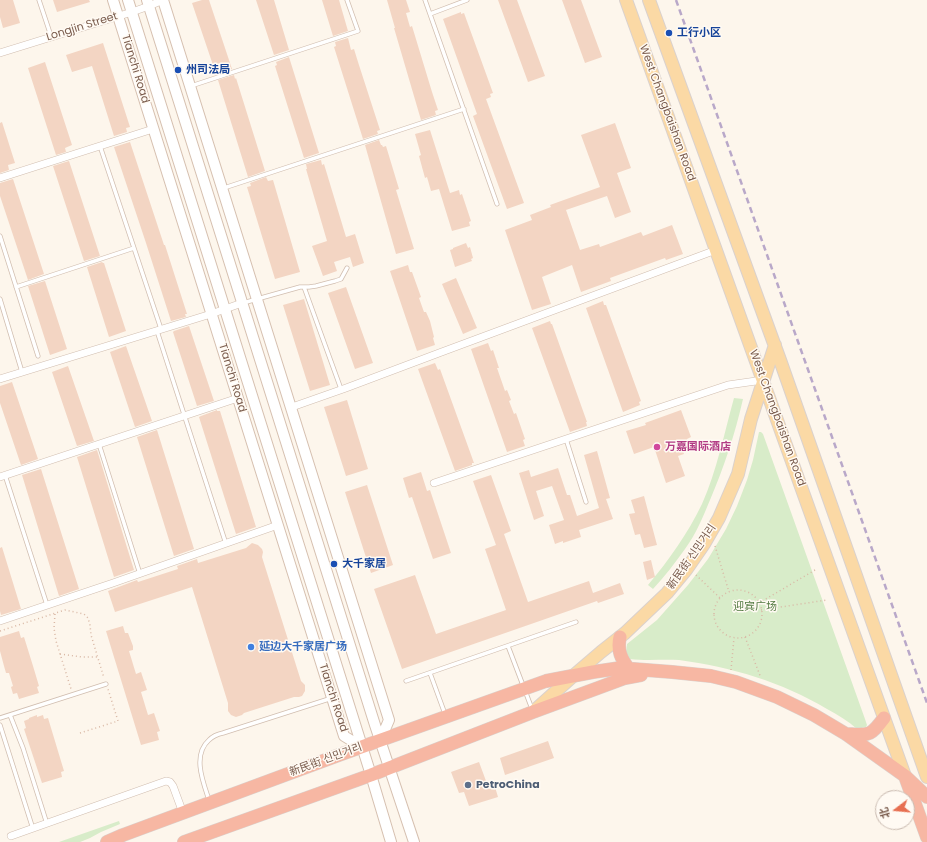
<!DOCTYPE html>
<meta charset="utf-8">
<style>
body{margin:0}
#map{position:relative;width:927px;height:842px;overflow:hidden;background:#fdf6ec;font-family:Poppins,"Noto Sans SC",sans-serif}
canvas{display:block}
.north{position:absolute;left:875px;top:790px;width:40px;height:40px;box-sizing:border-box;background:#fffaf3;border:1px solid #cabbb1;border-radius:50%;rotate:254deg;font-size:11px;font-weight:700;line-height:16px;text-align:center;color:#7a5c4d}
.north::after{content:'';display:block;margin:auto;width:14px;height:18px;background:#e76f51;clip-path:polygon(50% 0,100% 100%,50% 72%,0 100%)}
</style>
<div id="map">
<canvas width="927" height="842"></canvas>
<div class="north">北</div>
</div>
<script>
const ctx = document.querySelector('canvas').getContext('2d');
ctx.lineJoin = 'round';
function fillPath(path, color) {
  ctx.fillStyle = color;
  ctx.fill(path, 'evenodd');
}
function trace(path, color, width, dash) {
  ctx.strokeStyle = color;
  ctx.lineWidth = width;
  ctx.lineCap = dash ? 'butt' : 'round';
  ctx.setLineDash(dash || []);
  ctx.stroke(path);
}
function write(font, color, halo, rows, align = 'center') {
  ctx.font = font + ' Poppins,"Noto Sans SC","Noto Sans KR",sans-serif';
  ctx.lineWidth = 3;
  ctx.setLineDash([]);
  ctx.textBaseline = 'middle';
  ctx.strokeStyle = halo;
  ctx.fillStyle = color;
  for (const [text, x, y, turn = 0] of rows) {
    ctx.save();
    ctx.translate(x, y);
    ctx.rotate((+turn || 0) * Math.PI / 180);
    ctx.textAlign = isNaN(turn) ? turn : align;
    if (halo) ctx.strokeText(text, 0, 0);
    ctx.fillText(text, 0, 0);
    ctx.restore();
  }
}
fillPath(new Path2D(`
 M734 398 743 399C735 434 724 467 710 500 703 517 696 534 685 549 675 563 665 576 653 589L648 585C669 560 688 533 702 504 717 470 724 434 734 398Z
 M759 432H761L763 434 865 719 867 725 866 727 857 729C848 721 838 715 827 709 782 682 731 667 679 660 663 659 647 661 630 659L626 652 627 644 657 620 688 585 708 559 726 529 737 506 747 480 753 460Z
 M119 821 120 824 101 832 90 838 80 842H59Z`), '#d8ecc9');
fillPath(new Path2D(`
 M0 0H13L20 23 3 28 0 17Z
 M53 0H89L90 2 57 12Z
 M202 0H209L232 69 216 74 192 3Z
 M256 0H274L289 50 274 55Z
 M322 0H339L348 31 333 36Z
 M387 0H406L410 12 406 13 410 27 412 26 432 92 438 110 435 111 436 115 421 120 394 28H395Z
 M498 0H517L545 76 528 82Z
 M562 0H581L602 57 585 63Z
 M461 12V14L464 13 493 93 490 94 491 97 486 99 524 203 507 209 473 116 477 114 443 19Z
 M348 38 351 50 354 49 358 62 380 130 377 131 378 134 363 139 334 47 336 46 335 42Z
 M103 43 130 127 126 128 127 132 114 136 92 66 72 72 66 55Z
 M289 57 319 153 304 158 275 66 277 65 276 62Z
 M45 62 72 145 65 148 66 152 56 155 28 68Z
 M234 75 235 79 236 78 265 171 248 177 218 80Z
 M2 122 15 163 8 165 9 170 0 173V123Z
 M615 123 631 168 617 173 631 212 615 218 607 196 566 210 580 250 599 244 600 247 641 232 643 236 672 225 683 254 666 260 665 258 610 278 611 281 581 292 572 265 542 277 551 304 532 310 505 230 532 220 530 215 551 207 550 205 600 187 581 135Z
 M430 130 450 193 459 190 460 195 462 194 471 221 469 222 470 226 452 231 439 189 431 191 427 177 425 178 419 156 421 155 415 134Z
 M379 140 381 145H382L383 147 386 146 399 189 396 190 414 249 396 254 365 145Z
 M130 142 164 245H165L187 314H185L186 317 171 321 146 243 114 147Z
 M321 160 322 165 324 164 346 237 355 234 364 263 353 267 350 257 334 262 337 271 323 276 312 246 327 241 306 169H307L306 164Z
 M69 161 100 256 84 261 53 166Z
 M266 177 268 181 273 180 300 272 275 279 247 187 251 186 250 183Z
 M13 179 44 274 28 280 0 196V183Z
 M466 243 468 248 470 247 473 258 471 259 472 261 455 267 450 250 453 249V248Z
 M102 262 103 263H104L126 331 109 337 87 267Z
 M408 265 410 272H412L421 297 419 298 424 312H426L430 321 434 337 433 338 435 345 417 351 390 271Z
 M456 278 477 328 463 334 442 284Z
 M45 281 67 349 50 355 28 286Z
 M346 287 373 363 355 369 328 293Z
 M304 299 330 385 310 391 283 305Z
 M603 301 604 305H606L641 401 639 402 640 405 623 412 586 308Z
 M550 321 551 324H552L587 422H586L587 426 570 432 532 328Z
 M189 326 214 401 197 406 173 332 174 331Z
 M488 343 491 351 493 350 499 368H497L505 391 507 390 511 400 509 401 514 414 516 413 525 439 523 440 525 446 507 452 471 349Z
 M126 346 152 421 135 427 110 352Z
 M435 363 438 370 440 369 474 463H472V465L455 471 418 369Z
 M68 366 94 441 77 446 52 372Z
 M12 382 38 459 21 465 0 403V386Z
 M347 400 368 469 346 476 324 407Z
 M217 410V411H220L256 527 236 534 199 417 201 416Z
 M681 410 691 437 687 439 688 444 681 446 684 454 678 456 685 476 666 483 654 447 634 454 626 431 646 425 645 423Z
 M157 430 194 549 174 556 137 437Z
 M97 450 134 570 114 577 77 457Z
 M597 451 610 498 606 499 613 519 579 530 581 537 563 543V541L555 544 549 525 564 520 552 486 536 491 544 516 534 520 519 473 529 470 531 477 558 468 567 495H570L577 516 599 508 584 455Z
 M41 469 79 589 59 596 22 475Z
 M421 472 427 491 430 490 451 553 433 559 412 497 409 498 403 478Z
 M491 475 511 531 504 534 528 602 589 581 593 593 620 583 624 594 598 603 597 601 402 669 374 589 415 575 436 634 506 610 485 549 496 545 473 481Z
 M367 485 393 565 371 573 345 492Z
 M644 496 657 545 644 548 640 534 635 535 629 514 635 513 631 500Z
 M252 543 258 545 262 549 263 552 262 557 301 681 305 685V691L302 696 299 697H294L244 713 242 715 236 717 231 715 228 711V703L192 587 115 612 108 591 137 580 138 582 178 569 177 566 197 559 198 563 246 548Z
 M2 547 21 609 1 615 0 611V548Z
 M651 560 655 577 647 580 643 562Z
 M123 626 125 633H128L133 646V650L129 651 136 674 141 672 147 690 141 692 148 715 154 713 160 731 157 732 159 740 141 745 106 631Z
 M19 631 21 638 24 637 33 666 39 686 37 687 39 693 19 699 17 693 13 694 11 687 13 686 9 673H6L4 666 0 651V637Z
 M37 715V717L43 715 44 719 48 718 64 771 61 772 62 777 42 783 24 729 26 728 24 721 29 719V718Z
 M548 741 554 758 505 775 500 758Z
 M479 762 489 789 495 787 498 797 469 806 464 792 459 793 451 772Z`), '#f3d5c3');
const lane = new Path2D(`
 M39 0 51 36
 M425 0 497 204
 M430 14 467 0
 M191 86 358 31 347 0
 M100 146 161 329
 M224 188 464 109
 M0 236 38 356
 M16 287 134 248
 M304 287 341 389
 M0 299 22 372
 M243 303 300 287H309L316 286 335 281 341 279 347 268
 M157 331 226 544
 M566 439 586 502
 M99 444 140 574
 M5 475 47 605
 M508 646 532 709
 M430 673 445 714
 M406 681 576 622
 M10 715 23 748 47 824
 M0 718 106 684
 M0 725 33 829
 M209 800C203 782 192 755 209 740 213 736 218 734 223 733L332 698`);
const street = new Path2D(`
 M0 53 132 12 149 6 163 0
 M0 178 153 129
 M0 379 211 314 242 303
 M292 407 346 388 439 353 716 250
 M0 477 238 398
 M434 483 728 385 763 380
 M0 621 113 583 278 525
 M11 836 166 781 170 782 173 786 183 813`);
const secondary = new Path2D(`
 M113 0 344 736 362 747
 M128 0 371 775 391 842
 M147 0 375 725 414 842
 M163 0 389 720 380 741`);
const primary = new Path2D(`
 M626 0 905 776
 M649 0 780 360 927 777
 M534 711 573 676 601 652 625 633 667 593 686 570 704 544 719 518 738 474 751 419 775 345`);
const highway = new Path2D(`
 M620 637C617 650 621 659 629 669
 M846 734C869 735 870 737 884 718
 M906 779 927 837
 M107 842 123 835 339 755 546 681 593 672 620 668 672 672 711 676 736 682 777 697 814 715 846 734 905 776 927 797
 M184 842 371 775 533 712 625 678 641 675`);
trace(lane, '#d1beb0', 5);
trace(street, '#d1beb0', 8);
trace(secondary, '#d6c0b0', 12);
trace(primary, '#dad1cd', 14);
trace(highway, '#dad1cd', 14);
trace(new Path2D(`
 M715 546 729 592
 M696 575 720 598
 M714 614a24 24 0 1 1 48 0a24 24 0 1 1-48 0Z
 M759 603 815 570
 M761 610 827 600
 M55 614 54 628 56 641 71 689
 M0 631 65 610 84 614 88 618 90 625 91 635 104 678
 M745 637 761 678
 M60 654 82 657H98
 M731 670 734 638
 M80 733 118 721 108 689`), '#d9b8a5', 1.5, [1, 3]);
trace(lane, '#fff', 3.5);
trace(street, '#fff', 7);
trace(secondary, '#fff', 10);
trace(primary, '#fbd9a5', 12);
trace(highway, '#f7b7a3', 13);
trace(new Path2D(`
 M676 0 927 703`), '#b9a8c9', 2.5, [6, 4]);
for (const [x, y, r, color] of [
 [669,33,4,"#1a4fb4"],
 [178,70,4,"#1a4fb4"],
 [657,447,4,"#d1479c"],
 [334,564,4,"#1a4fb4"],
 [251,647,4,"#3f7fe0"],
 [468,785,4,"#5c6f8a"]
]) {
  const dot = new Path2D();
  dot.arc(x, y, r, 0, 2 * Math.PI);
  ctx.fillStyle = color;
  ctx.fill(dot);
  trace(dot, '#fffaf3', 1.5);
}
write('11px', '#7a5c4d', '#fffaf3', [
 ["Longjin Street",82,27,-17],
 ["Tianchi Road",135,69,73],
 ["West Changbaishan Road",667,113,70],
 ["Tianchi Road",232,378,73],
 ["West Changbaishan Road",777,418,70],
 ["新民街 신민거리",692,557,-55],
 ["Tianchi Road",333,698,72],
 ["新民街 신민거리",326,760,-20]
]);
write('bold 11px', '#164399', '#fffaf3', [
 ["工行小区",677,33],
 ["州司法局",186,70],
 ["大千家居",342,564]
], 'left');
write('bold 11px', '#b23c85', '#fffaf3', [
 ["万嘉国际酒店",665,447]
], 'left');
write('11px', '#537a41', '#fffaf3', [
 ["迎宾广场",755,607]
]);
write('bold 11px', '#366cbe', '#fffaf3', [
 ["延边大千家居广场",259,647]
], 'left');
write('bold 11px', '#4e5e75', '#fffaf3', [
 ["PetroChina",476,785]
], 'left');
</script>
